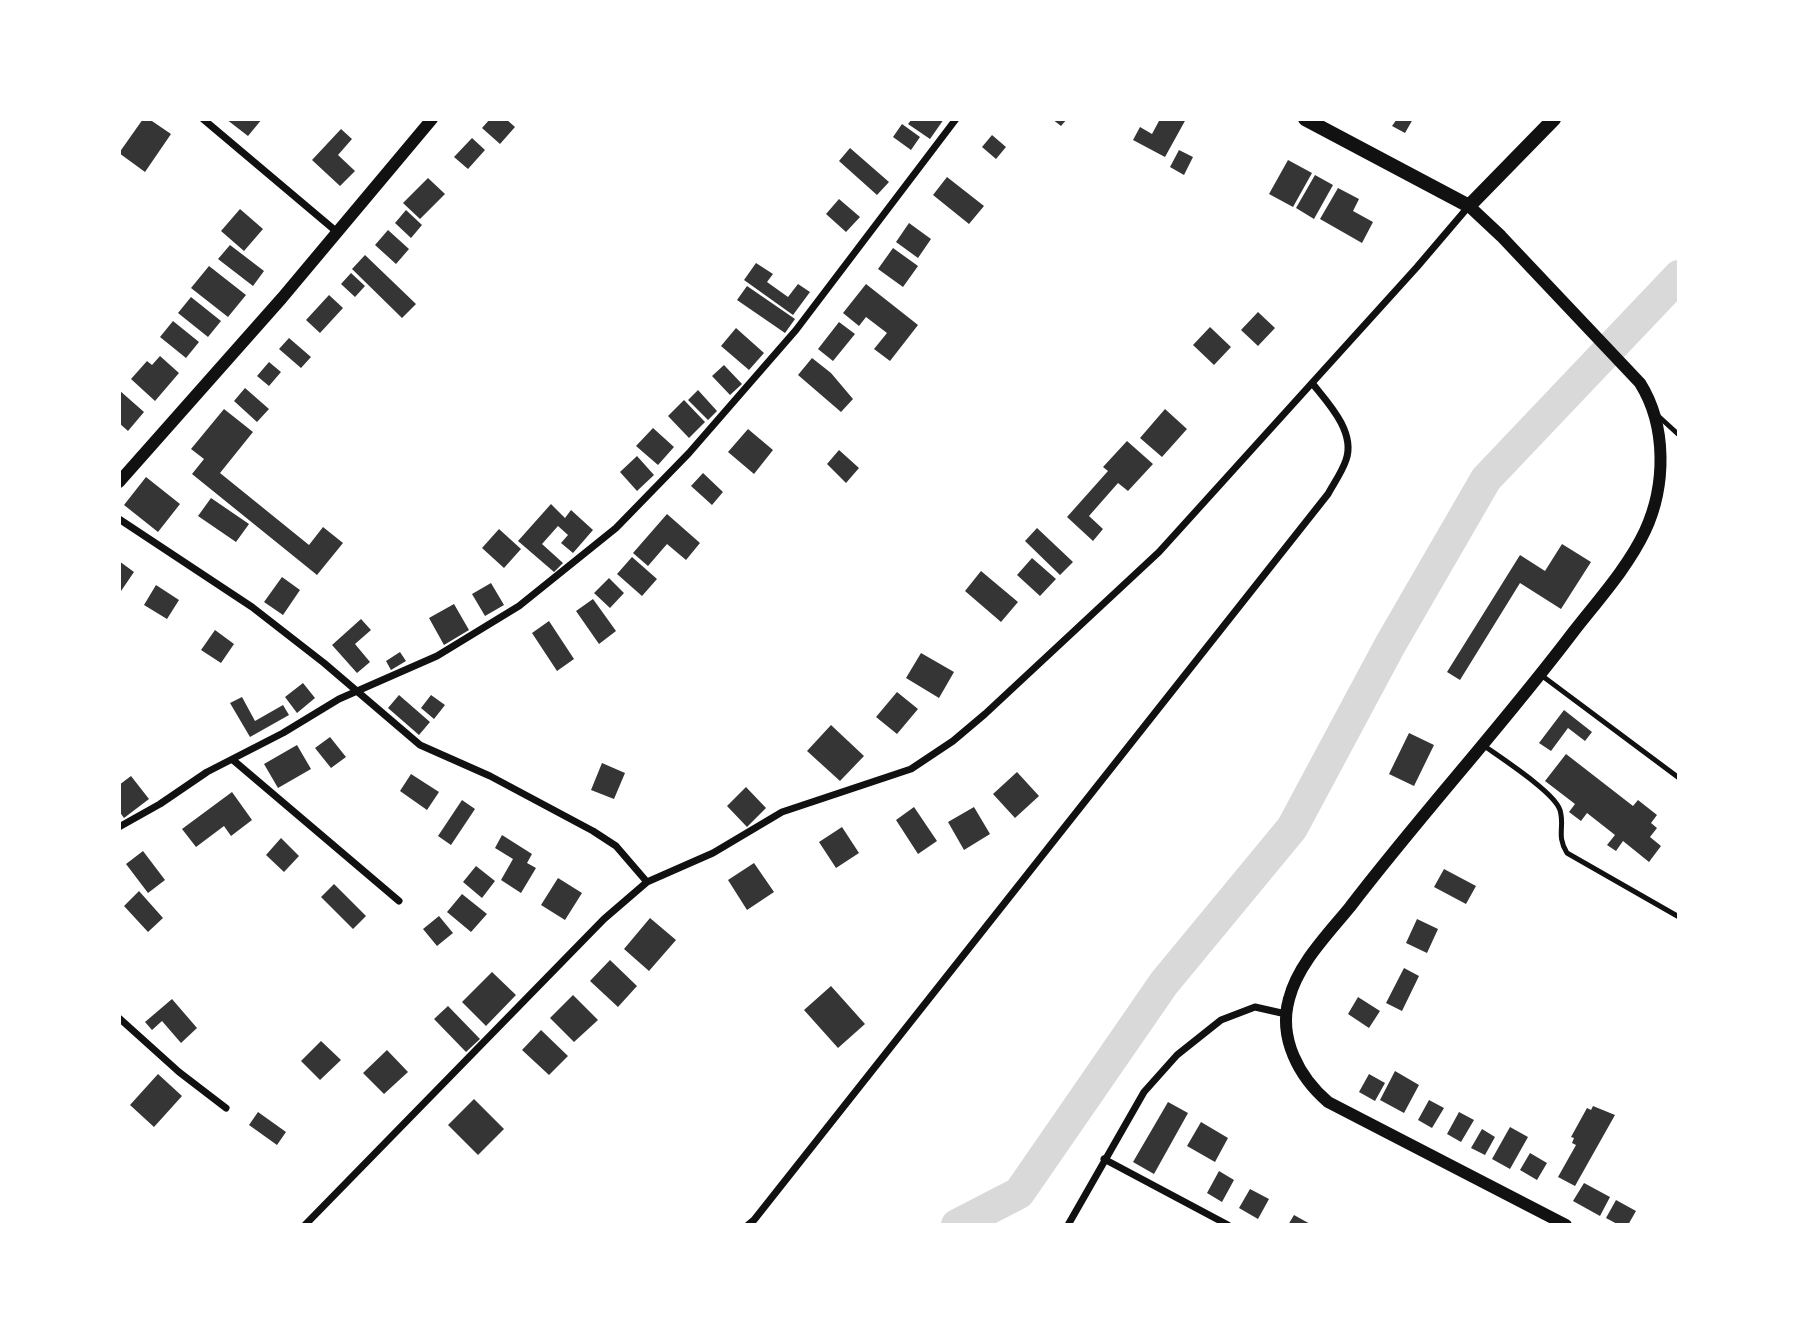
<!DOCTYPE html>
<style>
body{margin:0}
#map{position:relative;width:1798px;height:1344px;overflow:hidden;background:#fff;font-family:Helvetica,sans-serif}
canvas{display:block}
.frame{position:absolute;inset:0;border:121px solid #fff;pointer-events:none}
</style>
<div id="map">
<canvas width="1798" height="1344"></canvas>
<div class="frame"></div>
</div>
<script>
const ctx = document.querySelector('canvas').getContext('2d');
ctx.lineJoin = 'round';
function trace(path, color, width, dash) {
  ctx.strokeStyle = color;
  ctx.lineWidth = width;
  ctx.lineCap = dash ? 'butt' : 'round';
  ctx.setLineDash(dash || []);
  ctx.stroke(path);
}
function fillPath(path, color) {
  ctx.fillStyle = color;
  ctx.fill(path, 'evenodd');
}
trace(new Path2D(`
 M957 1225 1019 1193 1164 983 1292 828 1390 645 1486 479 1679 276`), '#d9d9d9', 32);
fillPath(new Path2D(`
 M143 119H149L171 134 145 172 119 153Z
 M226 119H262L248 136Z
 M490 119H506L515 127 500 144 482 128Z
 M912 119H944L930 139 908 124Z
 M1052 119H1067L1061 126Z
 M1160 119H1186L1165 157 1133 140 1140 127 1152 134Z
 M1397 119H1413L1405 133 1392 126Z
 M902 124 920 137 911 150 893 137Z
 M341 129 352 139 338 155 355 171 340 186 312 160Z
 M992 135 1006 147 996 159 982 147Z
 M472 138 485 150 468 169 454 157Z
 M850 148 889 182 877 195 839 161Z
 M1179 150 1193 157 1184 175 1170 167Z
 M1288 160 1312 173 1293 207 1269 194Z
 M1315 175 1333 185 1314 219 1296 208Z
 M947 177 984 206 969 224 933 195Z
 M428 178 445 194 420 219 403 203Z
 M1338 188 1359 199 1353 211 1373 222 1362 243 1320 219Z
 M839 199 860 217 846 232 826 214Z
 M240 209 263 229 244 251 221 231Z
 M406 210 422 225 411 238 395 223Z
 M909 223 931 239 918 258 896 242Z
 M388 230 409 249 396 264 375 245Z
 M230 245 264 271 253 286 218 259Z
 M893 248 918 266 903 287 878 269Z
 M365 255 416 304 402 318 352 269Z
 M756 263 773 274 767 282 788 297 798 284 810 292 793 315 744 280Z
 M209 266 246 295 228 317 191 288Z
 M351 273 365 286 355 297 341 284Z
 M866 284 918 325 890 361 874 349 887 333 866 317 859 326 843 313Z
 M747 286 795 319 785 333 737 300Z
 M329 295 343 308 320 333 306 320Z
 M191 297 221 321 208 337 178 313Z
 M1258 312 1275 328 1258 346 1241 330Z
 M173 321 199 342 186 358 160 337Z
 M839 322 855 334 833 361 818 349Z
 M1210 327 1231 347 1214 365 1193 345Z
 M736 328 764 353 749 370 721 346Z
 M289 338 311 357 301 368 279 349Z
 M160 356 179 373 155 401 131 379 147 361 152 365Z
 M812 358 831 373 853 399 841 412 798 375Z
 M269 362 281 372 269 386 257 376Z
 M724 365 742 384 730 395 712 376Z
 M245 388 269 409 257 422 234 401Z
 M119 390 144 412 128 431 119 423Z
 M698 390 717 411 708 420 688 400Z
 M684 400 705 422 689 438 668 416Z
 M224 409 253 432 220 473 309 545 323 527 343 543 317 575 192 474 204 459 191 449Z
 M1165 409 1187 429 1162 457 1140 438Z
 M653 428 674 447 658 465 636 446Z
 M748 429 773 450 754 474 728 452Z
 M1127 441 1153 464 1128 491 1118 483 1089 516 1103 529 1093 541 1067 517 1108 471 1103 467Z
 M839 450 859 468 846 483 827 464Z
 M637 456 654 475 637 491 620 472Z
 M703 473 723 492 712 505 691 486Z
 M146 477 180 504 158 532 124 505Z
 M211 498 249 524 236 542 198 516Z
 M551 504 565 518 571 510 593 530 573 553 561 543 568 535 558 526 542 544 563 563 554 572 518 541Z
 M667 514 700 543 686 560 667 544 648 566 633 553Z
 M1037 528 1073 562 1060 575 1025 541Z
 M499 529 521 549 504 568 482 548Z
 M1562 544 1591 562 1561 609 1520 583 1460 680 1447 672 1520 555 1545 571Z
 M632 557 657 579 642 596 617 574Z
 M1032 558 1056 579 1040 596 1017 575Z
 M119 561 134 572 119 594Z
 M981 571 1018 602 1001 622 965 591Z
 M282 577 300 590 283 615 264 602Z
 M609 578 624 593 610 608 594 593Z
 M491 583 504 605 485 616 472 594Z
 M156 585 179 600 167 619 144 605Z
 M593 599 616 631 599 644 576 611Z
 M454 604 469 630 444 645 429 618Z
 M361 619 371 630 355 644 370 662 357 673 332 645Z
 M549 621 574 659 557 671 532 633Z
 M215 630 234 644 221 663 201 650Z
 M400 652 406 661 391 670 386 661Z
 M921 653 954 672 939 698 906 678Z
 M303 683 315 698 297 713 285 697Z
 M897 692 918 709 897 734 876 717Z
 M399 695 430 722 419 735 388 708Z
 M431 695 445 705 434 719 421 708Z
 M242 697 255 721 283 705 289 715 250 737 230 703Z
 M1564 710 1592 732 1585 741 1568 728 1551 751 1539 743Z
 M831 725 864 756 840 781 807 751Z
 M1409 733 1434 745 1414 786 1389 774Z
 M330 737 346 757 331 768 315 748Z
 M297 745 311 769 278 788 264 764Z
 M1566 754 1633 806 1638 800 1657 815 1651 823 1657 828 1650 837 1661 846 1649 862 1623 841 1616 851 1607 845 1615 835 1587 813 1581 821 1569 812 1575 804 1545 781Z
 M602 763 625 773 614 799 591 790Z
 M1017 772 1039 796 1015 818 993 794Z
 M411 774 439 792 427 810 400 791Z
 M131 776 149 799 124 818 119 811V785Z
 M746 787 766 808 747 827 727 806Z
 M232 792 252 820 231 836 224 826 196 847 182 829Z
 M462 800 475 809 451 845 438 836Z
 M914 807 937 841 918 854 896 820Z
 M974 807 990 834 964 850 948 822Z
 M842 827 859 853 836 868 819 842Z
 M502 835 532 854 527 863 536 868 521 893 501 880 513 859 495 848Z
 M281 838 299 856 284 872 266 855Z
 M143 851 165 880 148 893 126 864Z
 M754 863 774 892 747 910 728 880Z
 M476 866 495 881 482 898 463 882Z
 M1444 869 1476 886 1466 904 1434 887Z
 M558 878 582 893 565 920 541 905Z
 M334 884 366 916 353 929 321 897Z
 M139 891 163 918 148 932 124 906Z
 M462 894 487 914 471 932 447 912Z
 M439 916 453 933 437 946 423 929Z
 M650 918 676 940 649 971 624 949Z
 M1417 919 1438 929 1427 953 1406 943Z
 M610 960 637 986 618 1007 590 981Z
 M1404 968 1419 976 1402 1011 1386 1003Z
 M492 972 516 995 486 1026 462 1002Z
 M831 986 865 1024 838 1048 804 1010Z
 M573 995 598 1020 574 1042 550 1018Z
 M1358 997 1380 1011 1369 1028 1348 1014Z
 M172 999 197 1028 181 1043 162 1021 152 1030 145 1022Z
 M448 1006 480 1039 466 1052 434 1019Z
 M541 1030 568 1056 549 1075 522 1050Z
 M321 1041 341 1060 320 1080 301 1061Z
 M387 1050 408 1072 384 1094 363 1073Z
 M1395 1071 1419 1085 1404 1113 1380 1100Z
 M158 1074 182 1096 154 1127 130 1105Z
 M1369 1074 1385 1083 1375 1101 1359 1092Z
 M474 1099 504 1129 478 1155 448 1125Z
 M1429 1100 1444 1108 1432 1128 1418 1120Z
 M1168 1102 1188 1113 1154 1174 1133 1162Z
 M1593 1106 1615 1115 1575 1186 1558 1177 1576 1145 1572 1143 1574 1138 1571 1137 1587 1108 1591 1110Z
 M258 1112 286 1132 277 1145 249 1125Z
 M1459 1112 1474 1120 1461 1142 1447 1134Z
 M1201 1122 1228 1138 1215 1162 1187 1146Z
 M1510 1127 1528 1137 1510 1169 1492 1159Z
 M1482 1129 1495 1137 1485 1155 1471 1148Z
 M1530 1153 1547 1163 1537 1180 1520 1170Z
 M1219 1171 1234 1180 1222 1202 1207 1193Z
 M1584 1183 1610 1197 1600 1216 1573 1201Z
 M1250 1189 1269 1199 1258 1219 1239 1208Z
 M1616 1200 1636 1211 1628 1225H1619L1606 1218Z
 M1294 1215 1312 1225H1288Z`), '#353535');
trace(new Path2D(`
 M1656 414 1679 435
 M1541 675 1679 778
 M1483 745C1501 758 1554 792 1560 810 1565 827 1556 835 1567 853L1679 917`), '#111', 5);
trace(new Path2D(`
 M203 119 337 232
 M119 519 252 607 324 663 420 745 490 776 593 831 616 846 647 882
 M233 760 399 901
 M119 827 160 804 207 772 283 733 339 699 437 656 519 606 616 528 689 453 796 330 956 119
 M119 1018 179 1072 226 1108
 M1104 1159 1228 1225
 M305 1225 604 919 647 882 713 853 782 812 911 769 953 741 985 714 1159 552 1417 267 1469 206
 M748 1225 754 1220 1328 494C1334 483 1342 472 1346 460 1356 432 1328 403 1312 383
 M1068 1225 1144 1092 1177 1055 1221 1020 1255 1007 1286 1014`), '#111', 7);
trace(new Path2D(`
 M1469 206 1501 236 1640 383C1667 426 1666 486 1645 531 1628 567 1599 599 1574 631 1503 725 1422 813 1350 907 1328 934 1298 964 1289 999 1278 1038 1299 1077 1328 1102L1566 1225
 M119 482 282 298 432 119`), '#111', 12);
trace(new Path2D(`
 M1305 119 1469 206 1554 119`), '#111', 14);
</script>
